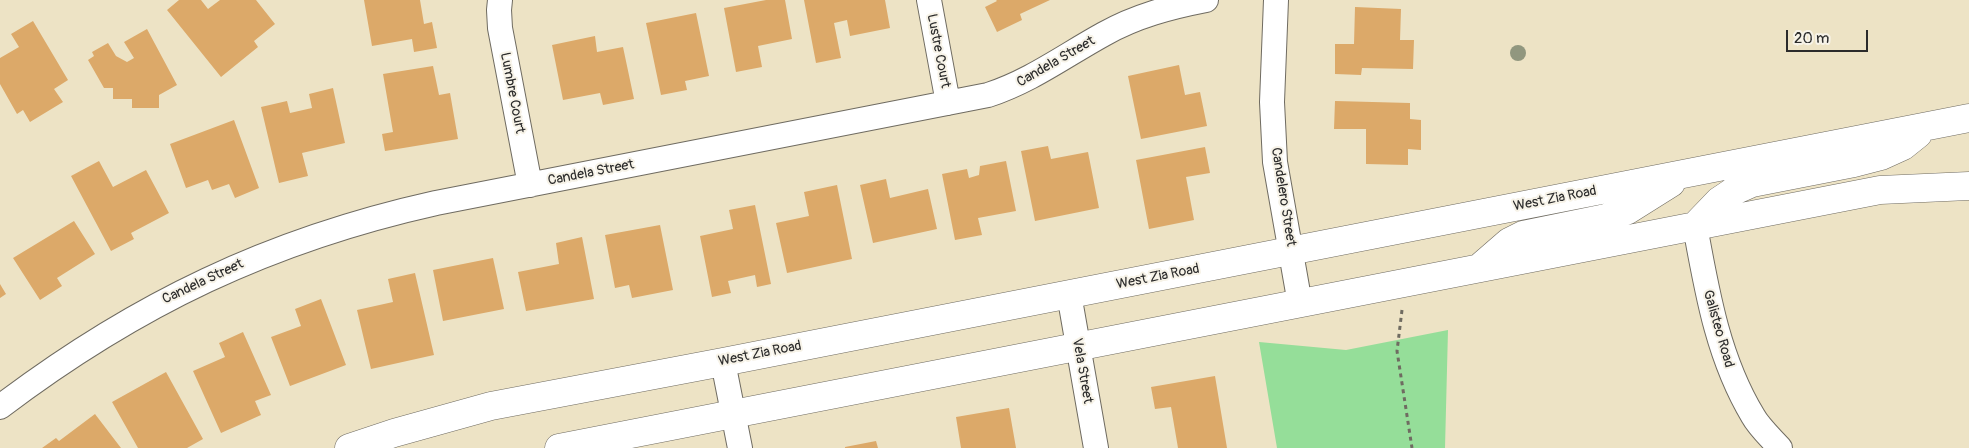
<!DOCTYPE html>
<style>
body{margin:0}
#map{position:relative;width:1969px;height:448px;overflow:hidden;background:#ede3c5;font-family:Pangolin,sans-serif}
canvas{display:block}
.scale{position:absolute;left:1786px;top:30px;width:82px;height:22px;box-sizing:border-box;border:2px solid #2b2b2b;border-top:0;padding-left:6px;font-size:15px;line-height:18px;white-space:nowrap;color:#2b2b2b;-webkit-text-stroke:4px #f7f3e8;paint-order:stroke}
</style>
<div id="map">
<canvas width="1969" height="448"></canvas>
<div class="scale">20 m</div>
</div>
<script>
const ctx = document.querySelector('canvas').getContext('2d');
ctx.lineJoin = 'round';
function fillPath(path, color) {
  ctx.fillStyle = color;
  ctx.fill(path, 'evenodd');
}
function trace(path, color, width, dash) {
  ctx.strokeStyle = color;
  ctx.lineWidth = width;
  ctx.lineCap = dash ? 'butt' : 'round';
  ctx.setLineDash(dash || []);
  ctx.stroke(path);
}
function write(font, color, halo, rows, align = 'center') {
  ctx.font = font + ' Pangolin,sans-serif';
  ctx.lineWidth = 4;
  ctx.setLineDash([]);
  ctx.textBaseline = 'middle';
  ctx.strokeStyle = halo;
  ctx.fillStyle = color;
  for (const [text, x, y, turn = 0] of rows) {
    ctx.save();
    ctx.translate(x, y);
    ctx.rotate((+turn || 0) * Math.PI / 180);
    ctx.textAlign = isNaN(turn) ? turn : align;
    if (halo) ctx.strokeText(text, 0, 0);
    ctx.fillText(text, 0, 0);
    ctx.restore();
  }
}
fillPath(new Path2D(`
 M1448 330 1445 448H1277L1259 342 1346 350Z`), '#95de99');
fillPath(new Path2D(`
 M179 0H201L208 9 220 0H256L275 24 254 41 258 47 221 77 167 10Z
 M364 0H420L424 24 432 22 437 48 414 52 412 39 372 46Z
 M766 0H785L792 39 758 46 762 67 736 72 724 8Z
 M804 0H885L890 28 850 36 847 20 834 23 841 58 816 63Z
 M996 0H1050L1020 14 1022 20 997 32 985 7 997 1Z
 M1355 7 1401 9 1400 40H1414L1413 69 1362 68 1361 75 1335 74V44H1354Z
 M696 13 709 76 685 81 687 90 661 95 646 23Z
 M33 21 68 80 54 89 63 102 30 122 23 110 17 114 0 84V58L19 47 11 34Z
 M147 29 177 85 159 95V108H132V99H113V88H104L88 60 94 56 92 52 108 43 116 56 127 62 134 58 124 42Z
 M595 36 597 52 623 47 634 99 603 105 600 93 563 100 552 45Z
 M1179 65 1185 95 1200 92 1207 126 1141 139 1128 76Z
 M433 66 439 95 450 93 458 139 385 151 382 134 393 132 383 74Z
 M333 88 345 143 302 153 308 176 279 183 261 107 287 101 290 113 312 108 309 94Z
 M1335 101 1410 103V119L1421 120V150L1408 149V165L1366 164V129H1334Z
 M234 120 259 188 235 198 229 184 212 190 208 180 186 188 170 144Z
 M1048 146 1051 159 1088 152 1099 208 1035 221 1021 151Z
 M1205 147 1210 173 1186 177 1194 220 1149 229 1136 160Z
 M99 161 113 187 146 170 169 213 131 233 134 239 111 251 71 176Z
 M1006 161 1016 211 978 218 982 235 955 240 942 174 967 169 969 178 979 175 980 166Z
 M886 179 890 198 928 189 937 229 873 243 860 185Z
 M837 185 852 259 787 273 776 223 809 216 804 192Z
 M755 205 771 284 757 287 755 275 728 281 731 293 712 297 700 236 733 229 729 210Z
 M74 221 95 254 57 278 62 286 40 300 13 258Z
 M660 225 673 290 632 298 629 285 615 288 605 235Z
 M582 237 594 299 526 311 518 272 559 264 556 243Z
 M493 258 504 309 443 321 433 270Z
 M415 273 434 355 371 369 357 310 393 302 388 279Z
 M0 284 6 294 0 298Z
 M321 299 346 365 290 386 271 337 301 326 295 309Z
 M243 332 271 395 255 401 261 415 221 433 193 371 225 357 219 343Z
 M166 372 203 439 187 448H138L112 402Z
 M1215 376 1227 448H1178L1171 407 1155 409 1151 387Z
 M1009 408 1016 448H961L956 417Z
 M95 414 121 448H42L56 438 59 441Z
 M876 441 878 448H845V447Z`), '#dca969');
const minor = new Path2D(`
 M500 0 499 10 500 28 530 185
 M929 0 948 103
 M1276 0 1272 102 1275 162 1300 304
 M1695 226C1707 292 1718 358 1753 416 1759 427 1771 438 1780 448
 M1069 294 1096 448
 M723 362 740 448
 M0 407C136 304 270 240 436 203L988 95C1031 81 1064 56 1104 34 1136 16 1170 7 1206 0`);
const secondary = new Path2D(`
 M1695 226 1719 201 1734 191 1752 183 1854 163 1881 156 1903 146 1918 134
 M1479 268 1509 242 1523 235 1606 218 1628 210 1671 183
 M349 448 394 433 491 406 723 362 1969 118
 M559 448 1880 190 1969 186`);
trace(minor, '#6f6b61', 26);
trace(secondary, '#6f6b61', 29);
trace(new Path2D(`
 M1402 310 1397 351 1412 448`), '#6f6b61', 3, [4, 4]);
trace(minor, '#fff', 24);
trace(secondary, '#fff', 28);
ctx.fillStyle = '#91977f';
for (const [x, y] of [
 [1518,53]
]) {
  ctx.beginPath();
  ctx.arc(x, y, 8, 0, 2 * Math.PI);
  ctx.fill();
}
write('14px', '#2b2b2b', '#f7f3e8', [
 ["Lustre Court",938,51,79],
 ["Candela Street",1056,62,-30],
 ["Lumbre Court",512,93,79],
 ["Candela Street",591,173,-11],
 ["Candelero Street",1283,197,81],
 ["West Zia Road",1555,199,-11],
 ["West Zia Road",1158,277,-11],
 ["Candela Street",203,282,-25],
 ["Galisteo Road",1718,329,74],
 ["West Zia Road",760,354,-11],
 ["Vela Street",1082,371,80]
]);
</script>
